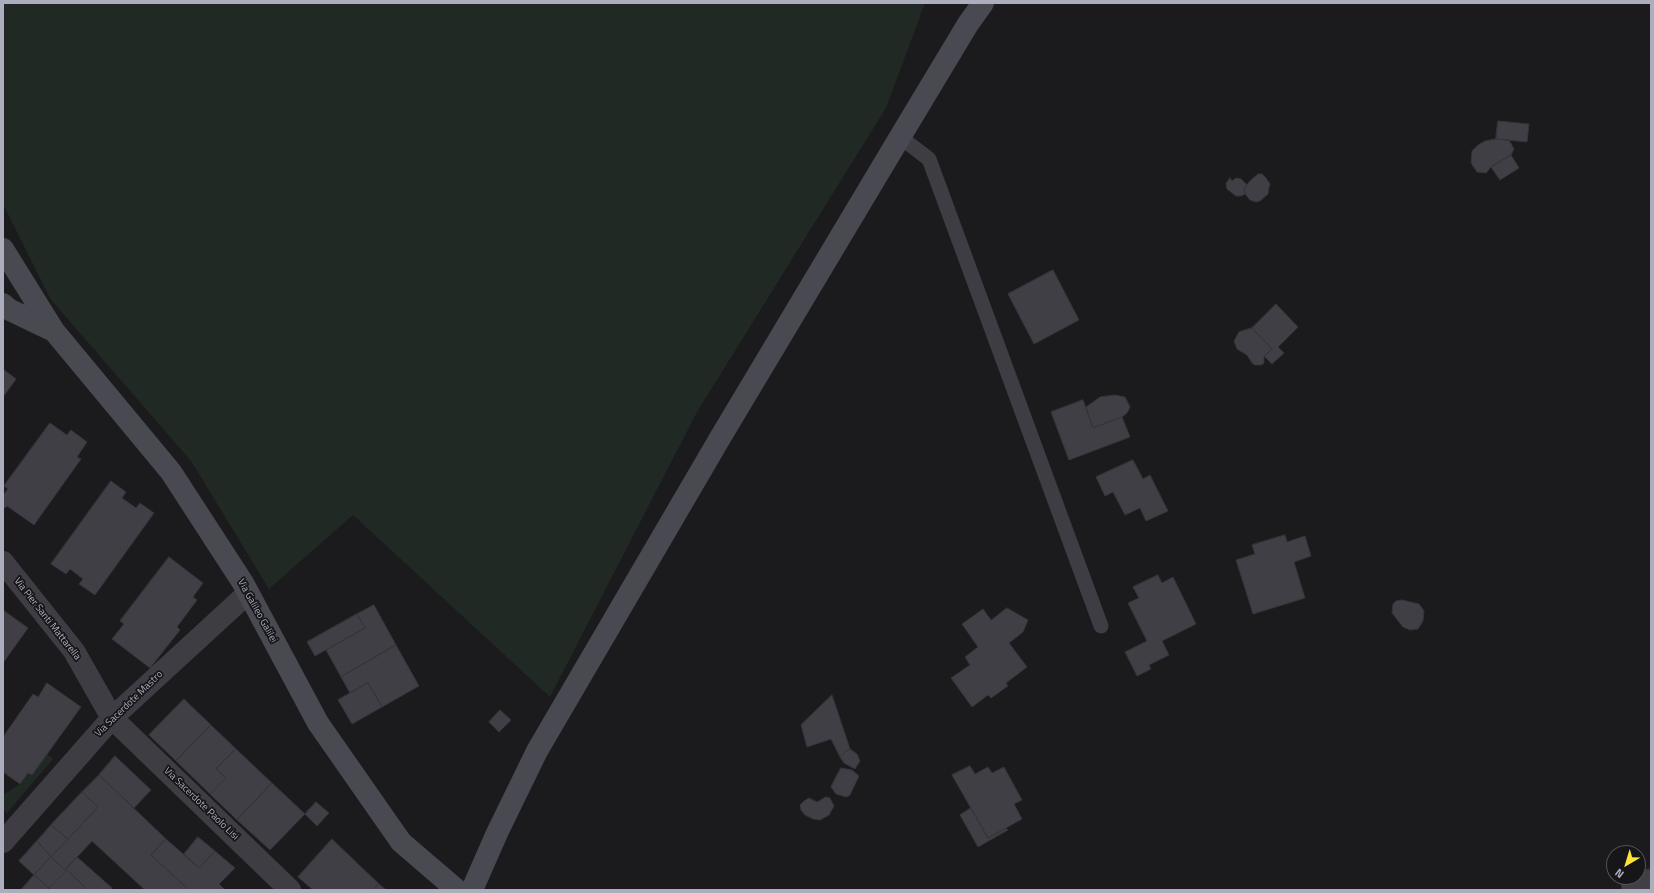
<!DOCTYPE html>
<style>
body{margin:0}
#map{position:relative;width:1654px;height:893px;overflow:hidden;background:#1b1a1d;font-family:"Titillium Web",sans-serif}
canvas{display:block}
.frame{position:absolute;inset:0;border:4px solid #acaebd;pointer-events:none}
.north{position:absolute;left:1606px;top:845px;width:40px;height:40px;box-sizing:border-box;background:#161518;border:1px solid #52525a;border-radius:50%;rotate:218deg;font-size:11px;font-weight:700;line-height:16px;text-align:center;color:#acaebd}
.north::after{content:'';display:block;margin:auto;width:14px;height:18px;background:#fbe534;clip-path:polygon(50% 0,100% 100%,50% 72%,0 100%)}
</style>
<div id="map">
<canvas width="1654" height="893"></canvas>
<div class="frame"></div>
<div class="north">N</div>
</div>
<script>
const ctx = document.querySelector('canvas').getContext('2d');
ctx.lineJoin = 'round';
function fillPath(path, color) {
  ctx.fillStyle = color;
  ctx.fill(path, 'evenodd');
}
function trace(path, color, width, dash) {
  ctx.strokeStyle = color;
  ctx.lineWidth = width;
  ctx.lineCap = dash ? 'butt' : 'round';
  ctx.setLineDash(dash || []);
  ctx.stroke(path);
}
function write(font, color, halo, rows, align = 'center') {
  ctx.font = font + ' "Titillium Web",sans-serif';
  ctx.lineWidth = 3.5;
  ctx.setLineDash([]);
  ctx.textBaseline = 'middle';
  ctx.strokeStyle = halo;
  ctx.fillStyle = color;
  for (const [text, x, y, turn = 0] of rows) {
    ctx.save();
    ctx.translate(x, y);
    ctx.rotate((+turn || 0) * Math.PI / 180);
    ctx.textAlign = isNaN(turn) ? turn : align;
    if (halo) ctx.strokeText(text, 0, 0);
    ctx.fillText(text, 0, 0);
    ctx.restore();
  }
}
fillPath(new Path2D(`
 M3 3H925L886 108 697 412 550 697 353 515 269 589 191 461 51 300 3 204Z
 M47 754 53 759 7 813 3 809V795L20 784 28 773 32 775Z`), '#202923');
const building = new Path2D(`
 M1498 121 1529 124 1527 142 1496 139Z
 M1496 139 1509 140 1514 149 1511 155 1491 167 1486 173 1477 172 1471 163 1472 151 1478 145 1485 141Z
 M1511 155 1519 168 1500 180 1491 167Z
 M1258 174H1262L1266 178 1270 184 1269 187 1268 194 1260 201 1256 202 1250 200 1245 194 1244 189 1249 182Z
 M1230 178 1232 181 1236 178 1241 179 1247 185 1244 189 1245 194 1241 196H1236L1227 189 1226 184Z
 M1053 270 1079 320 1034 344 1008 294Z
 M1276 304 1298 327 1278 347 1284 353 1272 364 1264 356 1272 349 1252 328Z
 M1252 328 1272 349 1264 356V363L1261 365H1255L1252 363 1247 355 1237 349 1234 341 1239 332Z
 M3 369 16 379 3 397Z
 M1115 395 1125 397 1130 407 1127 413 1122 417 1093 428 1086 407 1100 397Z
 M1083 400 1093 428 1122 417 1130 437 1069 460 1051 412Z
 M50 423 67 435 71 430 87 442 77 457 81 459 34 525 7 506 5 508 3 506V495L8 489 4 486Z
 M1133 460 1143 479 1150 475 1168 511 1146 521 1140 508 1125 515 1113 492 1105 496 1096 477Z
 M111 481 126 492 122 498 136 508 140 503 154 513 95 595 79 584 83 579 70 569 66 574 51 564Z
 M1285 535 1287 542 1305 536 1311 556 1294 562 1305 598 1253 614 1236 560 1255 554 1252 545Z
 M169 557 203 583 193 597 197 600 177 627 180 630 150 668 112 639 124 624 120 621Z
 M1158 575 1162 583 1173 577 1196 624 1162 641 1169 655 1149 665 1151 669 1137 676 1125 652 1147 641 1128 603 1139 598 1133 587Z
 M1402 600 1419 604 1424 611 1423 621 1418 629 1410 630 1403 627 1392 613 1393 604 1396 601Z
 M374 605 396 645 341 677 326 650 365 628 357 614Z
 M1007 608 1028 620 1023 632 1009 643 1027 667 1006 683 1008 686 991 698 988 695 972 707 951 678 970 665 965 657 978 647 962 624 983 609 991 620Z
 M3 610 28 628 3 663Z
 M357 614 365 628 315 656 307 642Z
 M396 645 419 686 382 707 368 683 350 693 341 677Z
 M47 683 81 707 32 775 28 773 20 784 3 772V737L33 694 38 697Z
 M368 683 382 707 352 724 338 700Z
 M832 695 850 749 846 751 840 757 831 739 807 747 801 725Z
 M184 699 211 725 176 761 149 735Z
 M500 710 511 720 499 732 489 722Z
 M211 725 236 749 216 769 226 778 210 794 176 761Z
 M236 749 272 783 237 820 210 794 226 778 216 769Z
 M850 749 857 754 860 761 855 769 844 763 840 757 846 751Z
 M115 756 151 790 134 808 99 775Z
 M970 766 975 774 988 767 992 773 1004 767 1022 800 1014 804 1022 819 988 838 952 775Z
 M841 768 852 770 859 776 850 795 846 797 836 794 831 787Z
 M99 775 166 839 151 855 189 890H145L92 841 66 869 88 890H51L49 888 66 871 51 857 98 807 82 792Z
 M272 783 305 814 270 850 237 820Z
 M82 792 98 807 68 839 51 825Z
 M826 797 830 798 834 806 829 815 820 820 813 819 805 815 801 810 800 805 804 801 809 798 817 802Z
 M316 802 329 813 317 826 305 814Z
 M971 808 988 838 1006 828 1008 830 978 847 960 815Z
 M51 825 68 839 51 857 37 841Z
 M198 837 215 851 199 868 184 854Z
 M166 839 199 868 215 851 235 868 219 884 225 890H189L151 855Z
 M332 839 379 884 373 890H313L298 877Z
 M37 841 51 857 34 875 19 861Z
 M51 857 66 871 49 888 34 875Z
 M77 857 112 888 110 890H88L66 869Z
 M1651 869V890H1622L1620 877H1638V871Z
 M34 875 49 888 47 890H21Z
 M379 884 386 890H373Z`);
fillPath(building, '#403f45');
trace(building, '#353439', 1);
trace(new Path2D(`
 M900 137 929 159 1101 626`), '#3e3d44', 15);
trace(new Path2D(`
 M3 562 74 651 112 718 290 890
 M3 842 112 718 248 593`), '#3e3d44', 22);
trace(new Path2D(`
 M3 249 54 331 171 472 243 583 318 723 401 842 457 890
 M3 304 10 310 54 331
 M472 890 497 833 537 751 720 438 900 137 968 24 983 3`), '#494952', 22);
write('10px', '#acaebd', '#161518', [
 ["Via Galileo Galilei",257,611,61],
 ["Via Pier Santi Mattarella",47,619,52],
 ["Via Sacerdote Mastro",129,704,-44],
 ["Via Sacerdote Paolo Lisi",201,804,44]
]);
</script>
